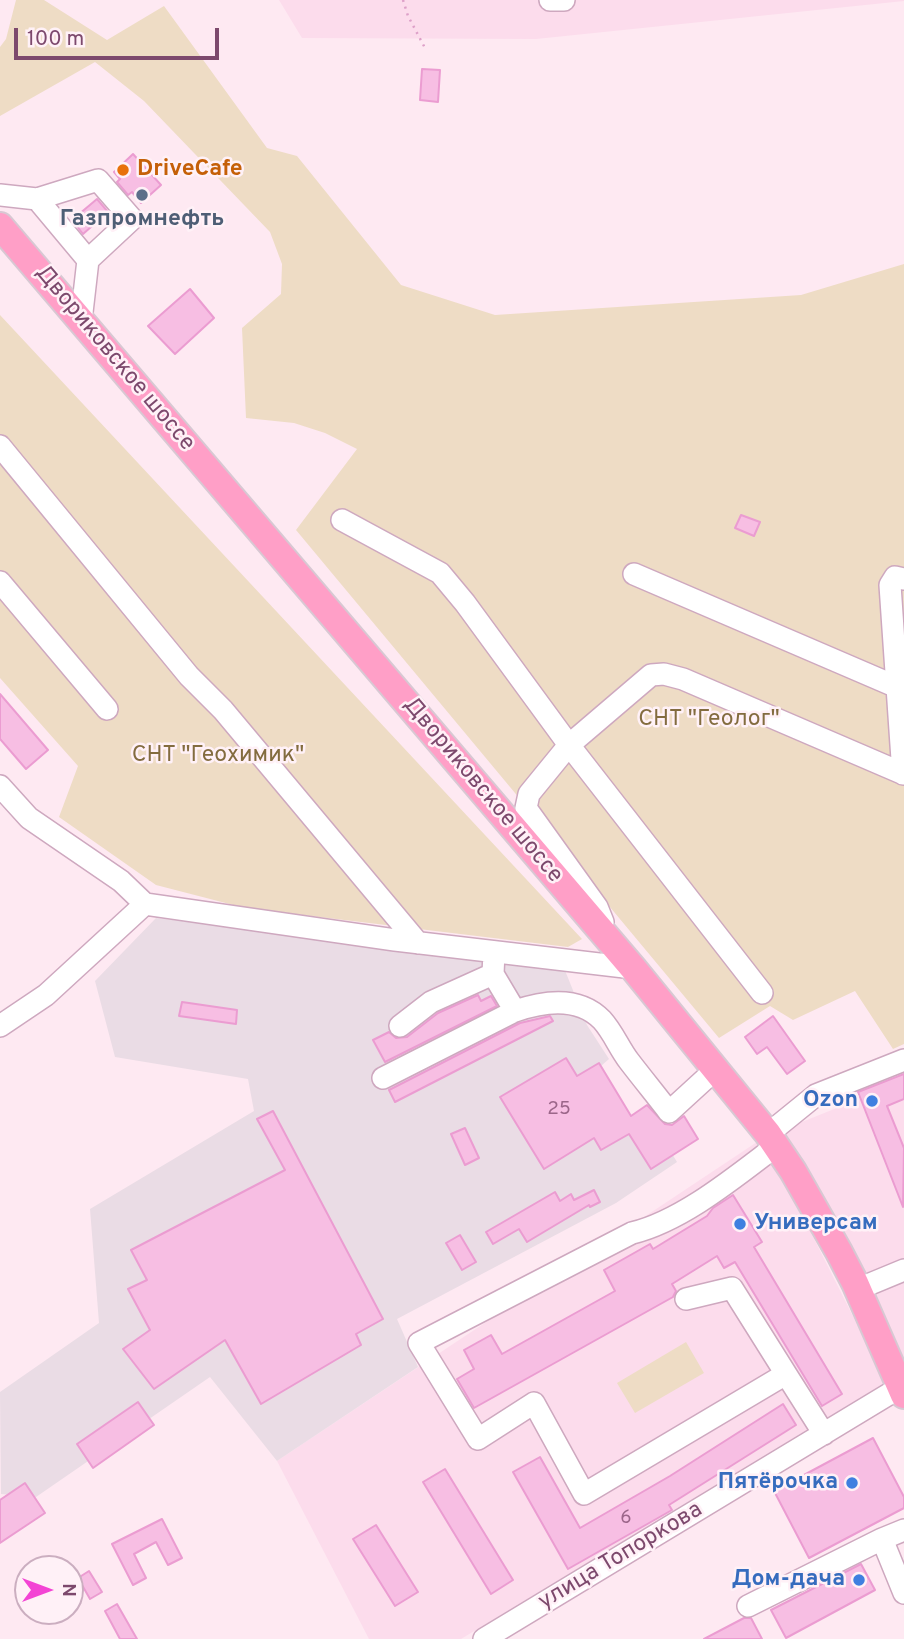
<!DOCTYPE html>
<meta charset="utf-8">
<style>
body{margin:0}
#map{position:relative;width:904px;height:1639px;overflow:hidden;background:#fee9f2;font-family:Overpass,sans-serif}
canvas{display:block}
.north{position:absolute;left:14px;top:1555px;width:70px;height:70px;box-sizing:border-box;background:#fff1f7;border:2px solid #cbaec0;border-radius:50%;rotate:90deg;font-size:19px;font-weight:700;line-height:28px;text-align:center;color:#7d496d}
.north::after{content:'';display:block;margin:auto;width:24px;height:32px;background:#f344d4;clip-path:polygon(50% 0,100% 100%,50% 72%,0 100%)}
.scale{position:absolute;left:14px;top:28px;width:205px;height:32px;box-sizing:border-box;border:4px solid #7d496d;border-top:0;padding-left:9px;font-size:21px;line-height:24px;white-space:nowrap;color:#7d496d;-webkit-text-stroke:5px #fff1f7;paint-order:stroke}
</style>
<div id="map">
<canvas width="904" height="1639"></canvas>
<div class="north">N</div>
<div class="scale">100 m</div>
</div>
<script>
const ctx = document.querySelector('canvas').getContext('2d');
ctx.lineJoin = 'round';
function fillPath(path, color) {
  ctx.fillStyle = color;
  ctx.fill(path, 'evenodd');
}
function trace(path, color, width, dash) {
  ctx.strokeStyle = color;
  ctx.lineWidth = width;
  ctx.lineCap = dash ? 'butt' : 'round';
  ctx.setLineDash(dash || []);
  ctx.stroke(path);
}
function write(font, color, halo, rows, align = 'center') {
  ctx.font = font + ' Overpass,sans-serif';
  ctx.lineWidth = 5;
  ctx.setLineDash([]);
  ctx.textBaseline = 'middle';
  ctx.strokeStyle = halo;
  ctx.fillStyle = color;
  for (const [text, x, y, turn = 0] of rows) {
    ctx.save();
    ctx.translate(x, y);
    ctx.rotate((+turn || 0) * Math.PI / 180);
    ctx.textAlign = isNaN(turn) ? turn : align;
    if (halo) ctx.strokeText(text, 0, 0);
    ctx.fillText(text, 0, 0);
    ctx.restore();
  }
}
fillPath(new Path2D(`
 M279 0H904V1L536 39 302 38Z
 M904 1081V1366L777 1132Z
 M757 1142 783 1177 886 1382 461 1639H369L277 1461Z`), '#fcdcec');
fillPath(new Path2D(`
 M156 918 564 968 587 1025 609 1059 601 1066 631 1116 649 1104 657 1114 651 1119 677 1162 616 1203 397 1319 418 1367 277 1461 210 1377 36 1497 1 1494 0 1392 99 1323 90 1209 254 1111 248 1079 115 1057 95 981Z`), '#eadce5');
fillPath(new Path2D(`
 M16 0H44L107 40 164 6 267 148 297 156 401 285 495 315 801 295 904 264V1044L893 1049 855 991 793 1020 770 1006 719 1038 296 530 357 449 325 433 294 423 246 418 242 328 281 294 282 264 270 232 144 101 95 62 0 116V47L6 39Z
 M0 315 582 939 568 947 245 908 156 885 59 817 78 766 0 678Z
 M686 1342 704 1373 635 1413 617 1383Z`), '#eedcc5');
const building = new Path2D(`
 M422 69 440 70 438 102 420 100Z
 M133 154 161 185 141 203 132 192 128 195 117 182 120 179 114 172Z
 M97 199 108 212 83 234 72 220Z
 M190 289 214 318 175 354 148 326Z
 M741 515 760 522 754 536 735 528Z
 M0 694 48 750 26 769 0 739Z
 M478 995 481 1001 491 996 497 1006 385 1062 373 1040 389 1032 396 1038 407 1037 438 1013Z
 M182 1002 237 1010 236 1024 179 1016Z
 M550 1016 553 1021 395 1102 389 1090 520 1023Z
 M773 1016 805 1061 787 1074 767 1047 757 1054 745 1037Z
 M566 1058 577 1076 599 1063 631 1116 647 1105 665 1124 672 1125 684 1116 698 1139 651 1169 629 1134 601 1150 594 1138 544 1169 500 1097Z
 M904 1074V1099L887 1106 904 1148 903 1207 858 1092Z
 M273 1111 383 1319 356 1334 361 1345 261 1404 225 1340 154 1389 123 1349 150 1330 128 1289 147 1280 131 1250 285 1170 257 1119Z
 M465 1128 479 1158 465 1165 451 1134Z
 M594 1190 600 1202 590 1207 589 1205 527 1242 519 1229 493 1244 486 1232 555 1192 560 1201 571 1194 574 1200Z
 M733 1195 762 1242 754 1247 842 1394 822 1406 735 1262 724 1268 717 1256 672 1284 676 1291 673 1297 474 1408 457 1379 474 1369 464 1350 491 1335 502 1354 615 1291 604 1270 650 1244 653 1249 707 1216 713 1208Z
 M460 1235 476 1262 462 1270 446 1243Z
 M138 1402 154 1425 93 1468 77 1444Z
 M783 1404 796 1425 669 1505 672 1510 568 1569 513 1472 540 1457 580 1528 670 1476Z
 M873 1438 904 1497V1508L809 1558 774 1491Z
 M445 1469 513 1580 491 1594 423 1482Z
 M25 1483 45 1513 0 1543V1500Z
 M162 1519 182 1558 168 1565 156 1542 134 1554 146 1578 133 1585 112 1544Z
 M376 1525 418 1592 395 1606 353 1539Z
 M861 1564 875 1590 786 1638 771 1610Z
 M89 1571 102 1592 90 1599 78 1578Z
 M117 1604 137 1639H120L105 1611Z
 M744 1618H751L762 1639H704Z`);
fillPath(building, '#f7bee3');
trace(building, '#eb9cd1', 2);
const minor = new Path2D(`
 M550 0H564
 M0 195 37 199 88 260 81 321
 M37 199 98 180 132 219 88 260
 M0 446 189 676 223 710 418 943
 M342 520 440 573 465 603 569 745 762 993
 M634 574 904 690
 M0 582 107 709
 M903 774 890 585 895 577 904 579
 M0 786 29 818 121 881 145 904
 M603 922 597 907 526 808 529 794 569 745 651 675 664 674 683 679 904 774
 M493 974 515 1011
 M0 1026 46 995 145 904 395 940 633 968
 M400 1026 431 1002 493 974 494 952
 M383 1078 515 1011C544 1001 579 996 602 1020 613 1032 619 1048 629 1061 642 1078 656 1095 669 1112L716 1069
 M768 1134 816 1095 904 1060
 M858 1289 904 1270
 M686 1299 732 1288 786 1374 584 1494 534 1403 478 1439 419 1343 632 1233C682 1221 735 1177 776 1146
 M786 1374 824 1434
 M904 1530 882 1539 904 1593
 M748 1606 882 1539
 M484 1639 904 1385`);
const major = new Path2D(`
 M0 226 633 968 768 1134 793 1171 839 1252 855 1283 904 1395`);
trace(minor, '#cea8bf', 24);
trace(major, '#d8c8d3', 30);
trace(new Path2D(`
 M403 0 408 16 425 48`), '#dda0c8', 2.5, [2, 5]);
trace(minor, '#fff', 21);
trace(major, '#ff9fc7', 26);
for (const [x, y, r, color] of [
 [123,170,7,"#e8710a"],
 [142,195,7,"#5c6f8a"],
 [872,1101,7,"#3f7fe0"],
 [740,1224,7,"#3f7fe0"],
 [852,1483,7,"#3f7fe0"],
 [859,1580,7,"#3f7fe0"]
]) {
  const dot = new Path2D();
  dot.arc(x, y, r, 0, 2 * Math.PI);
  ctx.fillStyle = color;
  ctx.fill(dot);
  trace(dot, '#fff1f7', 2.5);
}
write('19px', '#9c668a', null, [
 ["25",559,1110],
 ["6",626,1519]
]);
write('bold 23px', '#c56008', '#fff1f7', [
 ["DriveCafe",137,170]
], 'left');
write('bold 23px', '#4e5e75', '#fff1f7', [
 ["Газпромнефть",142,220]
]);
write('23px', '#7d496d', '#fff1f7', [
 ["Двориковское шоссе",114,359,50],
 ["Двориковское шоссе",482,791,50],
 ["улица Топоркова",621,1557,-31]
]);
write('23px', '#836c3f', '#fff1f7', [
 ["СНТ \"Геолог\"",709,720],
 ["СНТ \"Геохимик\"",218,756]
]);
write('bold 23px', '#366cbe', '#fff1f7', [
 ["Ozon",858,1101],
 ["Универсам",754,1224,"left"],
 ["Пятёрочка",838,1483],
 ["Дом-дача",845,1580]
], 'right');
</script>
